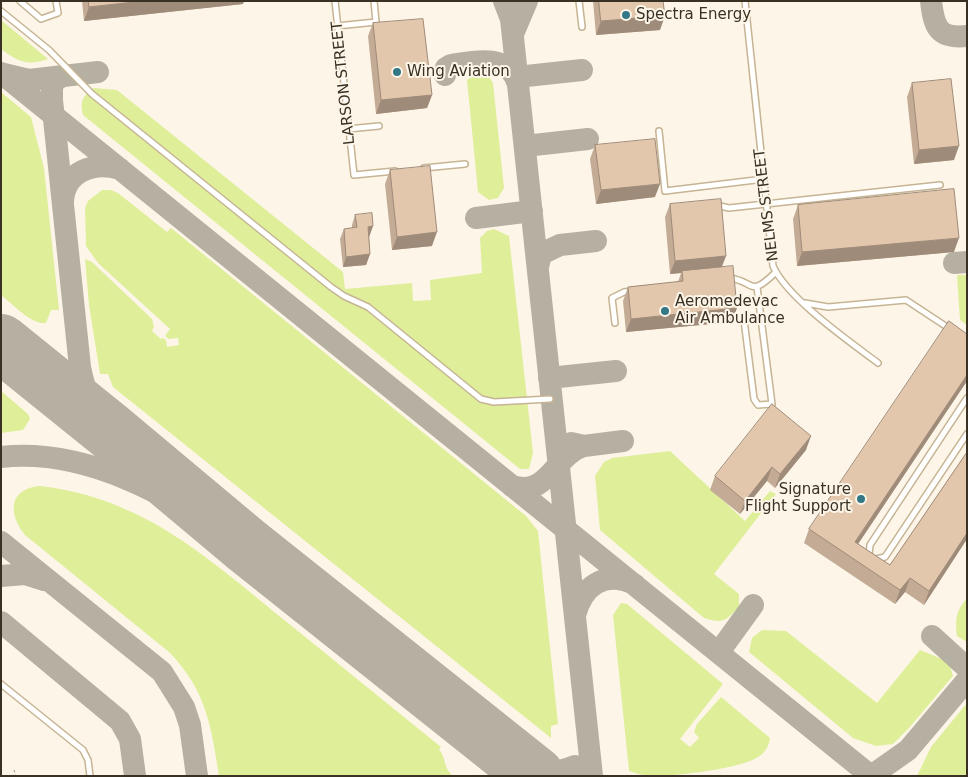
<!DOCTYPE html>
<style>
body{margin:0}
#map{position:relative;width:968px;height:777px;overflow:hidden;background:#fdf6e8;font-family:"DejaVu Sans",sans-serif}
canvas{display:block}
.frame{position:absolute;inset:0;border:2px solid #383124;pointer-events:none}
</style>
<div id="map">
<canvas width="968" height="777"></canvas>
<div class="frame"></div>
</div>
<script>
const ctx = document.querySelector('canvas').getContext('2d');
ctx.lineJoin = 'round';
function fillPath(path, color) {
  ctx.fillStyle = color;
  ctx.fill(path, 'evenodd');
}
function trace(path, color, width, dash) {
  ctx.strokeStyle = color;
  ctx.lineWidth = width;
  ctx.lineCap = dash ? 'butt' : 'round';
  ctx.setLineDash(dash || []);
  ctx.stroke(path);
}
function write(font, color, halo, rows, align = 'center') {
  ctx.font = font + ' "DejaVu Sans",sans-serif';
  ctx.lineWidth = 4;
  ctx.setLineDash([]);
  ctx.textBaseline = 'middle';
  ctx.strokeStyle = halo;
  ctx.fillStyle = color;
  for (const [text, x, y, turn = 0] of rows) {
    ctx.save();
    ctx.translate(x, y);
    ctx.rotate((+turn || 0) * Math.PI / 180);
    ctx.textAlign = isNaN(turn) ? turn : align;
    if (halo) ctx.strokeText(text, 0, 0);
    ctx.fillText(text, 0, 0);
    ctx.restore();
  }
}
fillPath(new Path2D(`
 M1 20 48 59C28 66 18 62 1 49Z
 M477 72 487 74 493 83 504 188 498 198 489 200 478 192 467 80Z
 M94 88 117 90 343 272 345 289 412 283 413 301 431 300 430 280 482 273 480 238 487 231 494 229 509 236 533 453 529 469H520L83 115C80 102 82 96 94 88Z
 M1 92 31 117 44 168 59 310H51L46 323C31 325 13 304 1 295Z
 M102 190H111L118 193 167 232 171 228 526 516 538 531 558 724 551 726V738L118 391 113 387 108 374H100L89 305 85 259 92 262 152 319 154 327 152 331 161 339 163 338 166 340 167 347 179 345 178 338 169 339 165 336 170 329 98 263 86 246 85 208 88 201Z
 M957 275H967V325L960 320Z
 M1 391 28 414 30 419 23 430 1 433Z
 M670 451 745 521 770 491 776 494 714 574 739 594V607C725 621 724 624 704 618L600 530 595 476 604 462 612 458Z
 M40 486C145 498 210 560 288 623 339 664 390 706 441 747L439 750C447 758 442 766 453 776H219C211 725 206 690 169 652L25 535C8 514 8 489 40 486Z
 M967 598V642L957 636C955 619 956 611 967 598Z
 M621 603 627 604 723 684 680 739 690 747 699 738 694 732 697 724 721 697 770 738C769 746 765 753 758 757 741 769 670 777 648 776 642 775 635 773 629 771L613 615Z
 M762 630 786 631 877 703 920 650 949 662 953 676 909 728 893 744 876 746 853 738 749 652 752 638Z
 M967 703V776H917L931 747Z`), '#deee99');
trace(new Path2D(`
 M504 1 511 19 592 776
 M931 1C934 27 938 39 967 36
 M513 34 527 1
 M1 73 871 776
 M4 74 29 80 98 72
 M445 75 446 68 451 65C476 61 509 53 518 84
 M62 76 52 83V100L80 367C85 393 93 411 110 431
 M517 77 582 70
 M525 146 588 139
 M63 202C64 171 95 161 120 169
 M476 218 532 211
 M954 263 967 262
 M538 267 541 254 560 245 596 241
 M549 378 616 371
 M571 443 584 446 623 441
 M1 457C91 447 173 500 246 545
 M512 486C548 498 555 454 584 446
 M1 542 162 672 184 707 190 725 197 776
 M1 576 25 574 44 580
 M575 615C583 586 604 570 634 584
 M1 622 120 721 130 739 135 776
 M932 636 967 668
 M719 652 753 605
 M511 756C535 774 547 777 575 766
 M871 776 908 750 967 680`), '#b6b0a2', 22);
trace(new Path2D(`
 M1 343 110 431 246 545 536 776`), '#b6b0a2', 58);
const service = new Path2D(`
 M20 1 41 19 58 13 56 1
 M335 1 354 175 395 171
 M374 1 376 22
 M579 1 582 27
 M745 1 773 266C787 298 850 342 878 363
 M1 11 49 50 92 94 331 287 344 296 368 307 481 399 494 402 550 399
 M337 26 376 22 377 27
 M348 129 379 126
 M659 131 665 191 764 179
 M424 168 465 164
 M715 205 729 208 940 185
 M729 278C756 281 748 299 776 272
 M805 303 828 307 906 300 950 329
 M744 320 754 399 758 405 772 404 757 287
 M615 323 612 298 624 292 632 291
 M869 555 870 545 967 398
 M876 559 885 557 967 434
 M1 684 83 750 88 760 90 776`);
trace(service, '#c6b494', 8);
trace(new Path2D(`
 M14 770 16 776`), '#999284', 1, [2.5, 2.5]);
trace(service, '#fff', 5);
fillPath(new Path2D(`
 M82 1H244L243 4 84 21Z
 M593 1H663L660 30 596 35Z
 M373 23 432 95 427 108 376 114 368 36Z
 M912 83 954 160 914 164 907 97Z
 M595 145 655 197 596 204 590 159Z
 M390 170 432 246 392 250 385 184Z
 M670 204 726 256 722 267 732 322 626 332 623 301 628 287 678 282 681 273 670 274 665 217Z
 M798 205 954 252 797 266 793 219Z
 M355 215 373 226 369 237 370 254 366 265 343 267 340 239 344 229 352 228V225Z
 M967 334V381L858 544 890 565 967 452V539L924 605 905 592 895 604 804 543 809 529Z
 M806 450 775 488 767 481 740 514 710 490 715 476Z`), '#c3ab95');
fillPath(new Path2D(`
 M143 1H244L243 4 84 21 89 7Z
 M665 16 660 30 596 35 601 21Z
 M432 95 427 108 376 114 381 100Z
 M959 146 954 160 914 164 919 150Z
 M660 184 655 197 596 204 601 190Z
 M373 226 369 237 364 238 368 227Z
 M437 232 432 246 392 250 397 237Z
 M959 238 954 252 797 266 802 252Z
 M370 254 366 265 343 267 346 257Z
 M726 256 720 270 682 271 681 273 670 274 675 261Z
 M737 308 732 322 626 332 631 319Z
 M967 375V381L850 556 855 542Z
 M811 436 806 450 775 488 780 474Z
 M772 467 767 481 740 514 745 501Z
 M967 533V539L924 605 929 591Z
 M910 578 905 592 895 604 900 590Z`), '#9f8b79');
const building = new Path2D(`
 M89 1H143L89 7Z
 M599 1H663L665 16 601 21Z
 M423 19 432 95 381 100 373 23Z
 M951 79 959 146 919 150 912 83Z
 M655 139 660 184 601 190 595 145Z
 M430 166 437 232 397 237 390 170Z
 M954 189 959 238 802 252 798 205Z
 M721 199 726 256 675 261 670 204Z
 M372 213 373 226 368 227 370 254 346 257 344 229 357 227 355 215Z
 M733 266 737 308 631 319 628 287 683 281 682 271Z
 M949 321 967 334V375L855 542 890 565 967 452V533L929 591 910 578 900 590 809 529Z
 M772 404 811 436 780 474 772 467 745 501 715 476Z`);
fillPath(building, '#e3c7ad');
trace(building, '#9f8b79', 1);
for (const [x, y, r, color] of [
 [626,15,5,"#337886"],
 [397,72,5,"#337886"],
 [665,311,5,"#337886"],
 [861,499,5,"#337886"]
]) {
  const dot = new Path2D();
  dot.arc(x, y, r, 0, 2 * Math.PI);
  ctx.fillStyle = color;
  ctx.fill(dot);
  trace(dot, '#fdf6e8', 2);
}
write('15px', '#383124', '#fdf6e8', [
 ["Spectra Energy",636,15],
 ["Wing Aviation",407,72],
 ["Aeromedevac",675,302],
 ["Air Ambulance",675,319],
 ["Signature",851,490,"right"],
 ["Flight Support",851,507,"right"]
], 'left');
write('15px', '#383124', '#fdf6e8', [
 ["LARSON STREET",344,83,-96],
 ["NELMS STREET",767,205,-97]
]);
</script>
